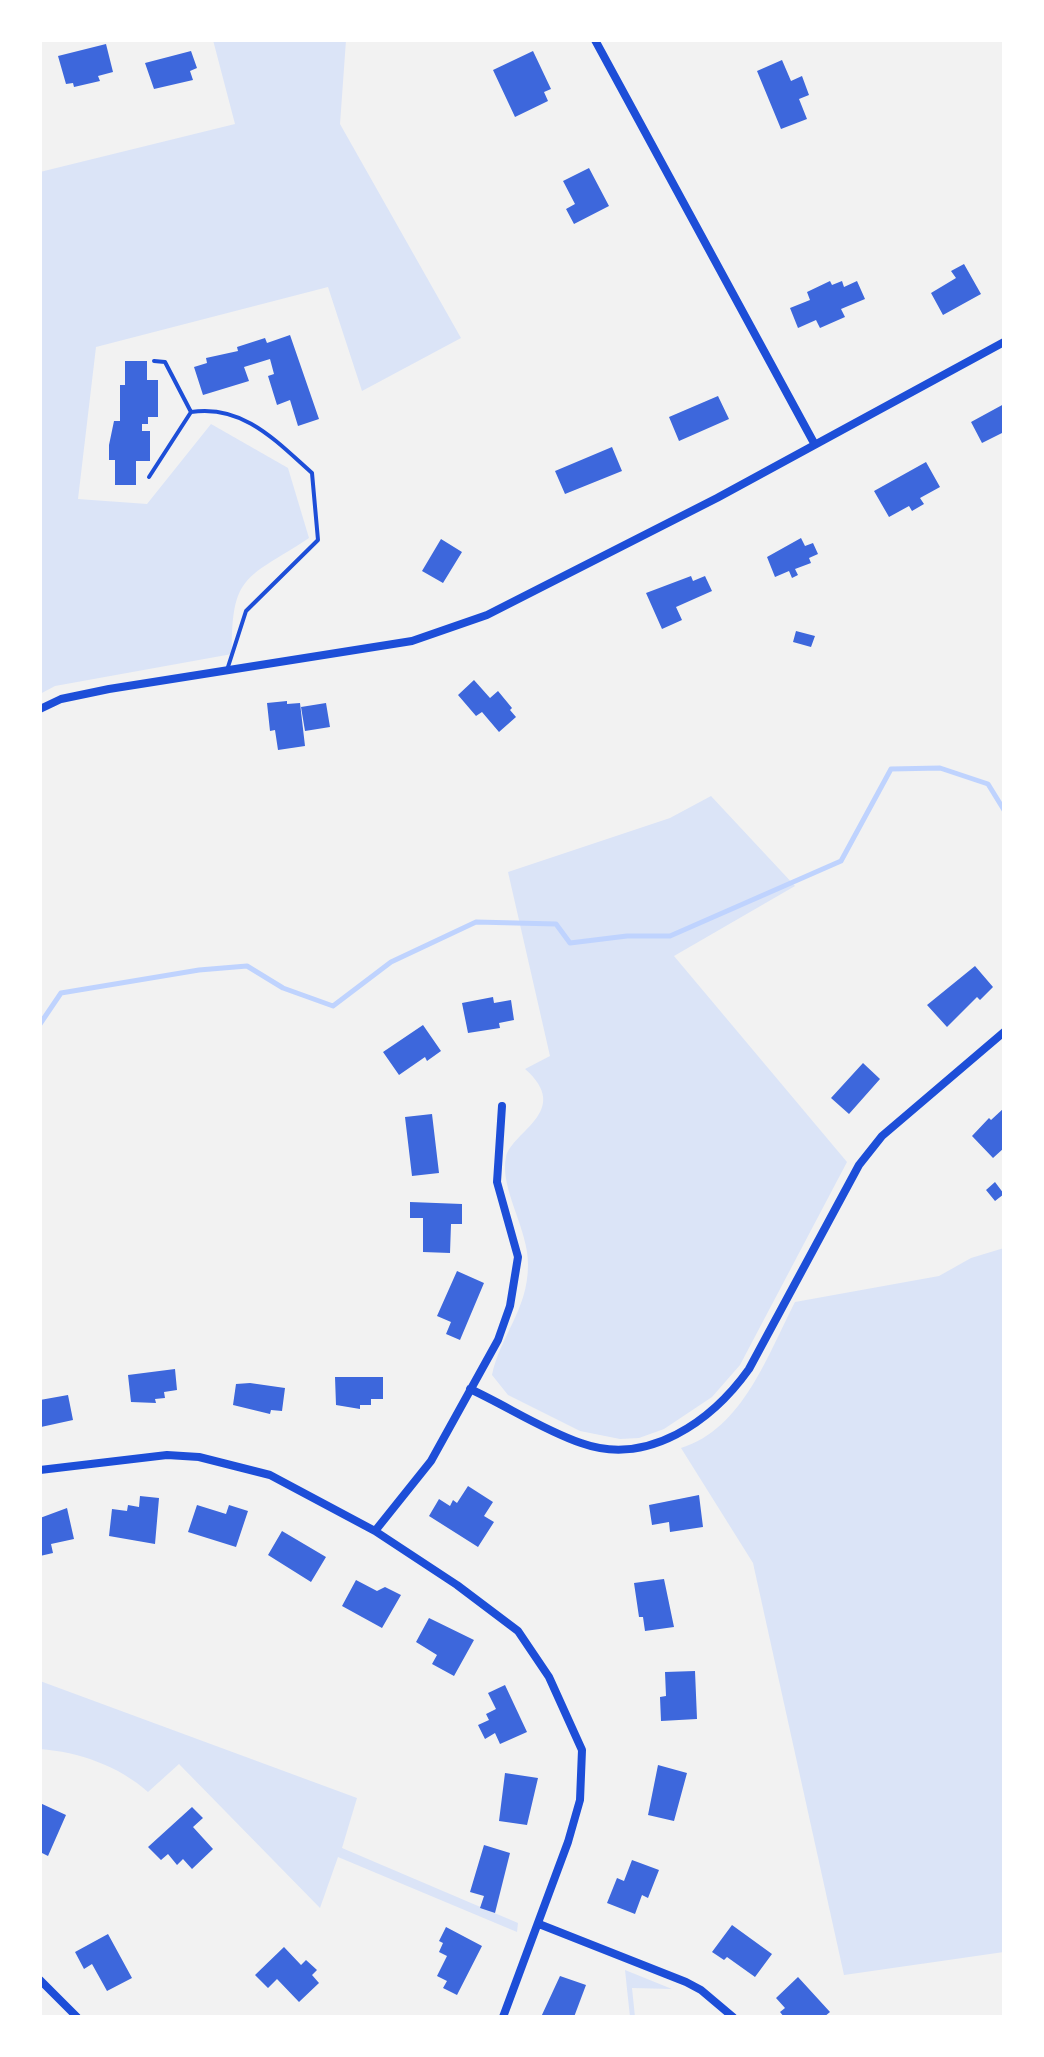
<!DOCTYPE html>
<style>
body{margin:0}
#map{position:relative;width:1044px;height:2057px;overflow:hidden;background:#f2f2f2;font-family:"Fira Sans",sans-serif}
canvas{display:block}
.frame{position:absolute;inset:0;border:42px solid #fff;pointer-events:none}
</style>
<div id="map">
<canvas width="1044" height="2057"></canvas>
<div class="frame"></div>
</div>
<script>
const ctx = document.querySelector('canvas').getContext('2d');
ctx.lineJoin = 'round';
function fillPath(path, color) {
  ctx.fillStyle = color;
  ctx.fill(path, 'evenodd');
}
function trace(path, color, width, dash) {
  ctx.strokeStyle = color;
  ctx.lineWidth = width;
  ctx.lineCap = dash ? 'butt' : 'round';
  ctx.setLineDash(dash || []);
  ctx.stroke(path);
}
fillPath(new Path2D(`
 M213 40H346L340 124 461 338 362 391 328 287 96 347 78 499 147 504 211 424 288 468 309 538C247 579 231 573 232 654L55 686 40 694V172L235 124Z
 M711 796 795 886 674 956 847 1162 740 1365 712 1397 664 1429 639 1438 620 1439 580 1431 508 1395 492 1375C500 1336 528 1310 528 1265 529 1230 499 1188 506 1157 512 1131 573 1111 525 1069L550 1056 508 872 670 818Z
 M1004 1248V1952L844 1975 753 1563 681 1448C743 1429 768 1354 795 1302L939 1276 971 1258Z
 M40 1681 357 1798 342 1848 518 1923 517 1932 338 1857 320 1908 179 1764 148 1792C119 1766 79 1752 40 1749Z
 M625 1970 672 1989 632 1988 635 2017H630Z`), '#dbe4f7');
trace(new Path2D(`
 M40 1024 61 993 199 970 247 966 283 988 333 1006 391 962 476 922 556 924 570 943 627 936H670L841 861 891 769 940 768 988 784 1004 810`), '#bfd3fe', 5);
fillPath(new Path2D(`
 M106 44 113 72 98 76 100 81 74 87 73 83 66 84 58 56Z
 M191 51 197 68 190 71 193 80 154 89 145 63Z
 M533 51 551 89 544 92 548 101 515 117 493 70Z
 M782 60 791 81 802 76 809 95 799 99 807 119 781 129 757 71Z
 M589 168 609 206 574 224 566 209 575 204 563 181Z
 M964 264 981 294 943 315 931 293 956 278 951 271Z
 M830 281 832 285 842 281 844 287 857 281 865 299 841 309 845 317 820 328 816 320 798 328 790 308 810 300 807 292Z
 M290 335 319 419 298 426 290 400 277 405 268 376 274 374 270 359 244 367 249 381 203 395 194 367 207 363 206 358 238 351 237 347 265 338 267 343Z
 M125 361H147V380H158V417H148V424H142V431H150V461H136V485H115V460H109V445L114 421H120V385H125Z
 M718 396 729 419 679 441 669 417Z
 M1004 404V432L982 443 971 422Z
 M612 447 622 471 565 494 555 471Z
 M926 462 940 487 920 498 924 504 912 511 909 506 889 517 874 491Z
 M801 538 805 546 813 543 818 554 809 558 811 563 795 569 798 575 792 578 789 571 775 577 767 557Z
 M441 539 462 552 443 583 422 571Z
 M691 576 693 581 705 576 712 591 676 607 682 620 662 629 646 593Z
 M796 631 815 636 811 647 793 642Z
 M474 680 490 698 498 691 512 708 510 710 516 717 499 732 482 712 476 716 458 695Z
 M287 701V704L300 703 305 746 278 750 275 730 270 731 267 703Z
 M326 703 330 727 305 731 301 707Z
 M975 966 993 987 980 1000 977 997 947 1027 927 1005Z
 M493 997 494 1003 511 1000 514 1020 499 1023 500 1028 468 1033 462 1003Z
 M423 1025 441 1051 427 1061 425 1057 399 1075 383 1052Z
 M863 1063 880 1079 849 1114 831 1098Z
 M1004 1108V1148L993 1158 972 1136 989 1118 991 1120Z
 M432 1114 439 1173 412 1176 405 1117Z
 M995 1182 1004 1194 995 1201 986 1190Z
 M410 1202 462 1204V1224H451L450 1253 423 1252V1218H410Z
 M457 1271 484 1283 460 1340 446 1334 451 1322 437 1316Z
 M175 1369 177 1390 164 1392 165 1398 155 1399 156 1403 131 1402 128 1375Z
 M335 1377H383V1399H371V1405H360V1409L336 1405Z
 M250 1383 285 1388 282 1411 271 1410 270 1414 233 1405 236 1384Z
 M68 1395 73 1420 41 1427 40 1400Z
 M468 1486 493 1502 484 1516 494 1522 478 1547 429 1516 439 1499 450 1506 453 1500 457 1503Z
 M699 1495 703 1527 670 1532 669 1522 652 1525 649 1505Z
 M140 1496 159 1498 155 1544 109 1536 112 1509 127 1511 128 1505 139 1507Z
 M197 1505 226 1514 229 1505 248 1511 236 1547 188 1532Z
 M67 1508 74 1539 51 1544 53 1553 40 1556V1518Z
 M282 1531 326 1557 311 1582 268 1555Z
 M664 1579 674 1627 645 1631 643 1617H639L634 1583Z
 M356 1580 377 1591 385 1587 401 1595 382 1628 342 1606Z
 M429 1618 474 1640 454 1676 432 1664 437 1655 416 1642Z
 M695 1671 697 1719 661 1721 660 1697 666 1696 665 1672Z
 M505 1685 527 1732 500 1744 495 1733 485 1739 478 1725 489 1720 486 1714 496 1709 488 1693Z
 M658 1765 687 1773 674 1821 648 1815Z
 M505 1773 538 1778 527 1825 499 1821Z
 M40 1803 66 1815 48 1856 40 1852Z
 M192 1807 203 1818 193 1827 213 1849 192 1869 183 1859 177 1865 168 1854 161 1860 148 1847Z
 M484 1845 510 1853 495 1913 480 1908 484 1896 470 1892Z
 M632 1860 659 1870 648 1898 642 1895 635 1914 607 1903 617 1878 624 1881Z
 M732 1925 772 1954 755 1977 727 1957 724 1960 712 1952Z
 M446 1927 482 1946 457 1995 443 1988 447 1981 437 1976 447 1956 439 1952 443 1943 439 1941Z
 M108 1934 132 1978 107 1991 92 1964 84 1969 75 1952Z
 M284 1947 301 1965 306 1960 317 1970 312 1975 319 1983 299 2002 277 1979 268 1988 255 1975Z
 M560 1976 586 1985 574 2017H541Z
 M798 1977 830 2012 824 2017H784L780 2012 785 2008 776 1998Z`), '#3d67dc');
trace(new Path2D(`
 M154 361 165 362 191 412
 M149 477 191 412C243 404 276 441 312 473L318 540 246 611 227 670`), '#1d4ed8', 4);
trace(new Path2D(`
 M595 40 814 443
 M40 709 61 699 109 689 412 641 487 615 717 498 1004 342
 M470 1389C507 1406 543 1430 581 1443 648 1467 712 1421 749 1369L859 1165 882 1136 1004 1032
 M40 1470 167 1455 199 1457 270 1475 375 1531 457 1585 518 1631 549 1677 582 1750 580 1800 568 1842 503 2017
 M375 1531 431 1461 498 1340 510 1306 518 1257 497 1182 502 1106
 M539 1924 686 1982 701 1990 733 2017
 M40 1980 77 2017`), '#1d4ed8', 8);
</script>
